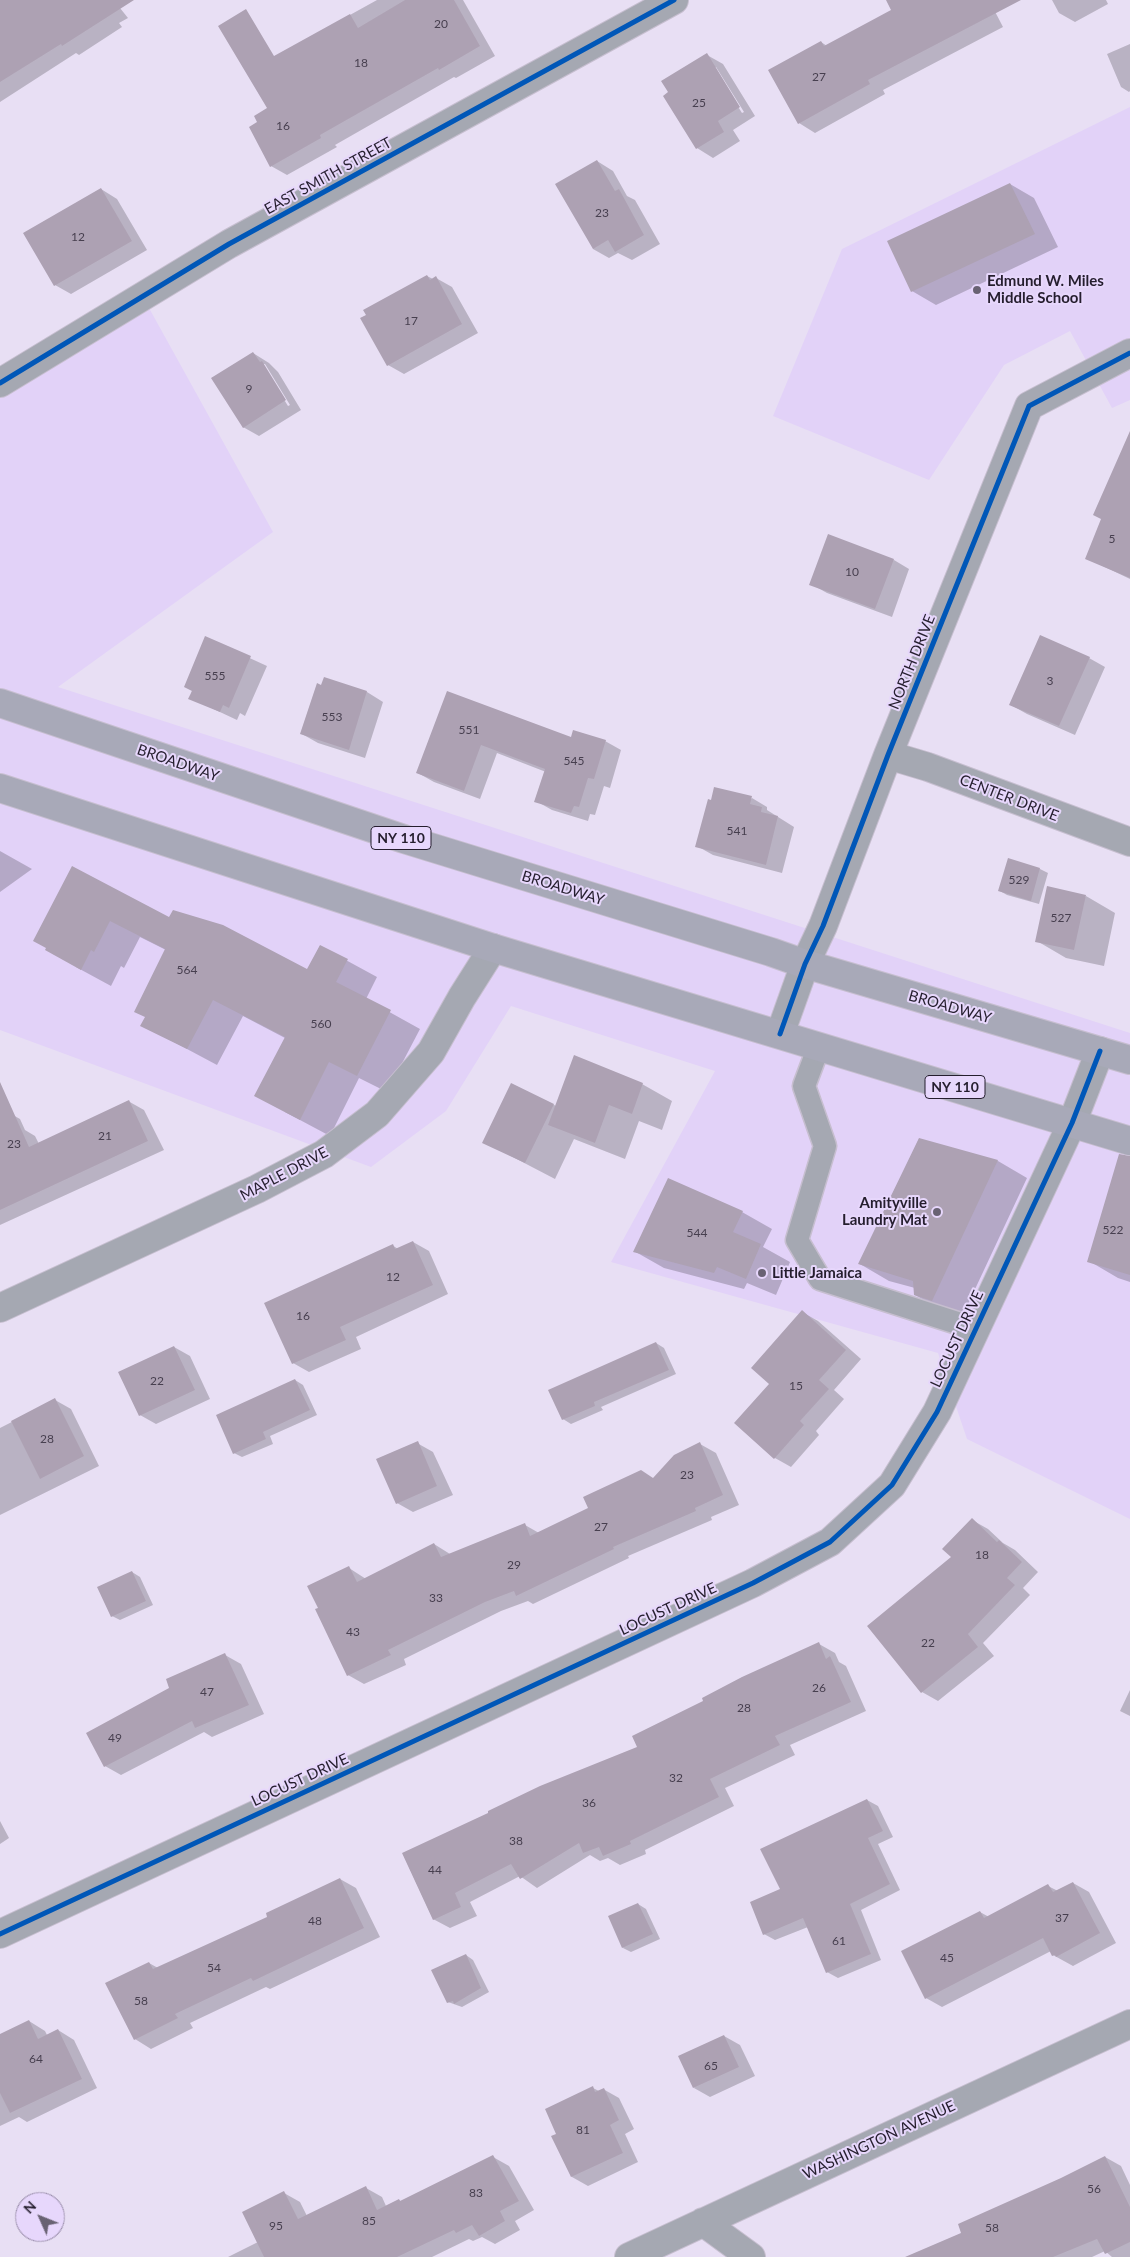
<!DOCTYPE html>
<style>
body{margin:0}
#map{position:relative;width:1130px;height:2257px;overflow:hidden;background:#e8dff4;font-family:Lato,sans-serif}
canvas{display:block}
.north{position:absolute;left:15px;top:2192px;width:50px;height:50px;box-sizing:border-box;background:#e7d7fc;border:1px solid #998daa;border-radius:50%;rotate:314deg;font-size:14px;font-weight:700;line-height:20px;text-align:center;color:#251e2e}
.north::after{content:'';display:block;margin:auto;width:18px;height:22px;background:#696273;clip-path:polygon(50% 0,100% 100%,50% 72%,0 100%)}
</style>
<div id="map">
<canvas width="1130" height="2257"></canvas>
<div class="north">N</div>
</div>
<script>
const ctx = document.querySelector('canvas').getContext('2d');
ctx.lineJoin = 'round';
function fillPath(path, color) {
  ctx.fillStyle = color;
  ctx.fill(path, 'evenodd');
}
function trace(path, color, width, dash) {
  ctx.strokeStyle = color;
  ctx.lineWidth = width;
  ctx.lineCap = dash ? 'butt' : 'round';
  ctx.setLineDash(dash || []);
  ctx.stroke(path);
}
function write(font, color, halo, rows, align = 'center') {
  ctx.font = font + ' Lato,sans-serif';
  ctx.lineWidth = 4;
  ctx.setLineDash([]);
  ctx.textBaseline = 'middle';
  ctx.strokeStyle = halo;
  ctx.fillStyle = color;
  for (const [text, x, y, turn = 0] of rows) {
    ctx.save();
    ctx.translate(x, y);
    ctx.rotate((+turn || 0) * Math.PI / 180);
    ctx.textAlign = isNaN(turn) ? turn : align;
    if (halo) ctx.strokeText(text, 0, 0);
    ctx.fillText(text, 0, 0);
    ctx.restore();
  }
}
fillPath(new Path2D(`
 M1130 107V400L1112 408 1070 331 1004 365 929 480 773 416 842 249Z
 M149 308 273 532 58 687 1130 1033V1519L967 1439 938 1353 611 1262 715 1071 511 1006 446 1111 371 1167 0 1030V395Z`), '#e2d2f8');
fillPath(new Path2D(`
 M0 0H132L120 8 128 18 119 23 122 27 79 55 76 53 0 102Z
 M377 0H463L495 56 456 78 454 77 335 145 337 147 287 175 271 166 259 122 269 109 247 72Z
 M890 0H989L1003 27 883 90 885 94 815 133 799 123 821 42 827 46 893 11Z
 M1052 0H1106L1108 4 1075 22 1059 13Z
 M1130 44V91L1129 92 1121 87 1107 54Z
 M707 55 723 64 755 116 733 130 740 141 713 158 697 148ZM713 67H716L744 112 742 113Z
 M597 161 613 171 627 196 635 200 660 244 632 260 618 253 609 258 593 249Z
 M1010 184 1034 198 1058 247 936 305 912 291Z
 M101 189 117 199 147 250 71 294 55 285Z
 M427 276 433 279 436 278 452 287 478 333 404 374 388 365Z
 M253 353 269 363 278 372 301 410 259 436 243 427ZM262 364H265L290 405 288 406Z
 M1130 475V579L1086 558 1102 519Z
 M894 560 909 569 892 617 827 593 811 584Z
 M206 638 267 666 245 716 240 713 237 720 190 698Z
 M1089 658 1105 667 1075 735 1027 714 1011 705Z
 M325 679 367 692 383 702 365 758 318 743 302 734Z
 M448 693 572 739 605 741 621 750 610 788 604 786 595 815 590 814 588 821 552 810 536 801 546 772 497 753 480 799 434 782 418 773Z
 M752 798 767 807V810L794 827 782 873 713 855 697 846Z
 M0 851 32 869 0 892Z
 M1009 860 1040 869 1048 873 1039 904 1007 895 1000 891Z
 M72 867 170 919 307 971 320 946 377 977 366 999 420 1029 387 1092 359 1078 330 1136 285 1112V1038L243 1016 217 1065 142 1025 146 1017 166 950 140 937 124 968 121 966 111 986 76 967Z
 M1086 896 1115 913 1104 966 1066 958 1037 941Z
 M512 1084 556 1106 642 1084 672 1101 662 1130 639 1121 625 1159 574 1139 555 1179 484 1142Z
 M128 1101 144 1110 164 1150 0 1225V1112L4 1110 20 1119 25 1130 35 1136 39 1144Z
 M919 1139 998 1161 1027 1178 962 1317 945 1312 915 1295V1288L889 1281 860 1264Z
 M1130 1199V1282L1118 1278 1089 1261Z
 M742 1212 772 1229 763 1247 790 1262 776 1295 747 1283 744 1289 664 1268 634 1251Z
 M413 1242 429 1251 448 1294 356 1337 361 1349 309 1372 293 1363 392 1245 398 1249Z
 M802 1312 818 1321 861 1359 834 1390 844 1399 816 1431 819 1435 791 1467 775 1458 771 1384Z
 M656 1343 664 1348 676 1374 601 1407 603 1410 571 1424 563 1419Z
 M174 1347 190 1356 210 1399 156 1424 140 1415Z
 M295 1380 303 1385 317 1415 270 1436 273 1444 242 1457 234 1453Z
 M55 1400 71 1409 99 1466 0 1515V1428Z
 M417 1443 433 1452 453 1495 413 1512 397 1503Z
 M700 1444 716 1453 739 1505 711 1517 712 1520 628 1556 629 1558 533 1604 528 1601 501 1611 404 1659 406 1665 364 1684 348 1675 349 1568 366 1579 434 1544 450 1554 525 1525 539 1533 654 1479Z
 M972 1520 988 1529 1003 1543 1015 1550 1038 1572 1023 1588 1030 1595 983 1643 994 1656 938 1701 922 1692Z
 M132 1572 140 1577 153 1605 120 1620 112 1616Z
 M819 1644 835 1653 839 1662 846 1666 866 1711 790 1745 795 1755 725 1788 734 1806 645 1850 646 1854 620 1865 608 1858 600 1861 590 1855 537 1888 520 1876 470 1902 477 1916 450 1928 433 1919 403 1854 638 1748Z
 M225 1655 241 1664 264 1714 212 1737 204 1732 121 1775 105 1766 171 1688Z
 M1130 1690V1716L1120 1711Z
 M867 1800 878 1806 893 1837 878 1844 900 1890 861 1910 881 1960 838 1978 827 1972 808 1927 775 1940 764 1934 782 1890Z
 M0 1821 9 1838 0 1844Z
 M340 1879 356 1888 380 1937 270 1989 266 1987 190 2023 193 2028 151 2049 135 2039 149 1963 158 1968 269 1917Z
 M1073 1883 1089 1892 1116 1943 1073 1966 1053 1955 1051 1951 942 2007 926 1998 980 1912 989 1917 1048 1886 1058 1891Z
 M638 1904 646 1909 660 1939 631 1952 623 1948Z
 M466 1955 473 1960 489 1992 462 2007 448 2002Z
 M29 2021 45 2031 47 2035 58 2030 74 2040 97 2088 27 2122 19 2117 0 2126V2035Z
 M724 2036 740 2045 755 2076 710 2097 694 2088Z
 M593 2088 599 2091 603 2089 619 2098 634 2129 625 2134 638 2162 588 2186 572 2177 553 2137 558 2135Z
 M493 2157 509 2166 534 2210 515 2221 520 2230 495 2244 482 2237 473 2241 469 2239 432 2257H228L258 2242 284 2193 300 2202 307 2216 366 2188 382 2197 386 2206 399 2200 402 2202Z
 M1105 2157 1121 2166 1130 2185V2257H1112L1105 2251 1092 2257H947L963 2233Z`), '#0003');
fillPath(new Path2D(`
 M0 0H134L62 46 61 44 0 82Z
 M405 0H454L480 46 439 70 438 68 320 135 321 138 270 167 249 127 257 122 254 116 267 108 218 26 246 9 274 56 350 14 358 28Z
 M886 0H1021L868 80 870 84 798 124 768 70 821 41 824 46 891 10Z
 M707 53 740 107 718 121 724 132 696 149 663 96 668 92 661 81Z
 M597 160 615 191 619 189 644 235 615 252 608 240 593 249 555 184Z
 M1010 183 1035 234 911 292 887 241Z
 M101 188 132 241 54 286 23 233Z
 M427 275 430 280 436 276 462 324 387 366 360 318 366 315 363 310Z
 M253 352 260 362 262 361 286 400 243 428 211 378Z
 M1130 431V578L1085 559 1101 519 1093 515Z
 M828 534 894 559 875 609 809 585Z
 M1040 635 1090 657 1059 726 1009 705Z
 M205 636 251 656 229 708 223 705 220 712 188 699 192 691 184 687Z
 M324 677 367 691 349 750 300 734 317 683 321 685Z
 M447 691 571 737 573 730 606 740 594 779 588 778 579 807 574 806 571 813 534 802 545 769 481 745 464 791 416 773Z
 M714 787 752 796 750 804 762 807 761 812 778 816 766 865 695 847 708 799 711 800Z
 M1008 858 1040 868 1031 901 998 891Z
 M72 866 169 917 173 910 223 925 307 969 320 945 348 959 336 982 391 1010 357 1076 329 1062 300 1120 254 1096 285 1037 213 1000 187 1049 140 1026 145 1017 134 1012 165 949 110 921 94 952 91 950 81 970 45 950 46 948 33 941Z
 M1047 886 1086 895 1074 950 1035 942Z
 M574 1055 643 1083 632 1114 609 1105 595 1143 548 1125Z
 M0 1082 29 1147 129 1100 148 1141 0 1210Z
 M511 1083 554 1104 525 1163 482 1143Z
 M919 1138 998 1160 932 1301 914 1295 913 1281 858 1264Z
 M1119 1154 1130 1156V1275L1087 1262Z
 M668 1178 743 1211 733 1232 761 1244 746 1279 717 1267 714 1273 633 1252Z
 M413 1241 433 1285 340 1327 346 1340 292 1364 264 1303 393 1244 395 1249Z
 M802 1310 846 1350 819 1380 829 1389 800 1421 804 1425 774 1459 734 1423 769 1384 751 1368Z
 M656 1342 669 1370 594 1402 595 1406 562 1420 548 1390Z
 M174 1346 195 1390 139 1416 118 1372Z
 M295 1379 310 1410 263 1432 266 1439 233 1454 216 1415Z
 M55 1398 84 1456 40 1479 11 1421Z
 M418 1441 437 1486 396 1504 376 1459Z
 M700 1442 723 1495 695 1508 696 1511 613 1547 614 1549 516 1596 514 1591 485 1602 388 1650 391 1655 347 1676 315 1609 318 1608 307 1586 349 1566 357 1582 434 1543 441 1557 525 1523 530 1536 588 1508 583 1497 641 1470 653 1478 674 1455Z
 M972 1518 997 1542 999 1540 1022 1562 1007 1578 1015 1585 968 1634 978 1647 921 1693 867 1626 951 1557 942 1549Z
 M132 1571 146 1601 111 1617 97 1587Z
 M819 1642 826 1659 830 1656 851 1702 775 1736 780 1745 710 1779 719 1797 630 1841 631 1844 603 1856 599 1847 583 1853 579 1843 520 1879 511 1864 455 1893 461 1907 433 1920 402 1853 488 1813V1811L540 1786 637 1747 632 1736 703 1701 702 1698 742 1677Z
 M225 1653 249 1705 195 1728 192 1721 104 1767 86 1733 169 1688 166 1679Z
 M867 1799 883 1831 868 1838 890 1884 850 1904 871 1954 826 1973 803 1918 763 1935 750 1902 780 1889 760 1849Z
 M340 1878 364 1928 253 1981 251 1978 175 2014 178 2018 134 2040 105 1983 149 1962 153 1969 267 1917 266 1913Z
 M1073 1882 1100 1933 1056 1957 1055 1955 1052 1956 1043 1938 925 1999 901 1951 980 1911 984 1918 1048 1884 1053 1892Z
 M638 1903 653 1934 622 1948 608 1916Z
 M466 1954 481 1988 454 2004 453 2001 447 2003 431 1970Z
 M29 2020 38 2039 58 2029 82 2079 10 2113 0 2093V2034Z
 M724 2035 739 2067 693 2088 678 2056Z
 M593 2086 595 2092 604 2088 619 2120 610 2125 623 2153 571 2177 551 2136 556 2134 545 2109Z
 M493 2155 519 2201 500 2211 505 2221 479 2236 472 2225 456 2233 454 2230 397 2257H264L242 2212 284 2191 298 2219 366 2186 377 2210 399 2199 400 2201Z
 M1105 2156 1130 2207V2242L1105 2254 1097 2239 1053 2257H905L961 2233 958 2224 1061 2178Z`), '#ada1b3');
const service = new Path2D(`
 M819 1046 804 1086 825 1146 797 1240 820 1279 976 1329`);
const minor = new Path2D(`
 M0 383 229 244 674 0
 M888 755 928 767 1130 842
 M780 1034 805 964 823 926 888 755 1029 406 1130 353
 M0 1308 257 1189 324 1154 377 1114 431 1052 462 997 493 948
 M0 1934 753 1583 830 1542 892 1485 937 1412 1072 1123 1100 1051
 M703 2222 751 2257
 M629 2257 1130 2024`);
const primary = new Path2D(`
 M0 703 404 839 771 952 805 964 1130 1060
 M0 788 493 948 1130 1141`);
trace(service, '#c6becf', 25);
trace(minor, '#c6becf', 30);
trace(primary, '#c6becf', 30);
trace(service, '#a5a8b2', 22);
trace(minor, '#a5a8b2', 28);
trace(primary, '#a8a9b8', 28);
trace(new Path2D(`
 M0 383 229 244 674 0
 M780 1034 805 964 823 926 888 755 1029 406 1130 353
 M0 1934 753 1583 830 1542 892 1485 937 1412 1072 1123 1100 1051`), '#0057b8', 5);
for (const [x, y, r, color] of [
 [977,290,5,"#696273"],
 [937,1212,5,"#696273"],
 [762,1273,5,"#696273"]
]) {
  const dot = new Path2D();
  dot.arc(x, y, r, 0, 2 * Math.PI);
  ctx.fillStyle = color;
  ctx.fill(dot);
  trace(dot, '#e7d7fc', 2);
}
write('12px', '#473f4f', null, [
 ["20",441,24],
 ["18",361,63],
 ["27",819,77],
 ["25",699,103],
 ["16",283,126],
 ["23",602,213],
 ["12",78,237],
 ["17",411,321],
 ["9",249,389],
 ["5",1112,539],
 ["10",852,572],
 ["555",215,676],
 ["3",1050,681],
 ["553",332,717],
 ["551",469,730],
 ["545",574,761],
 ["541",737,831],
 ["529",1019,880],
 ["527",1061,918],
 ["564",187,970],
 ["560",321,1024],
 ["21",105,1136],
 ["23",14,1144],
 ["522",1113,1230],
 ["544",697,1233],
 ["12",393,1277],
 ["16",303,1316],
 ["22",157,1381],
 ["15",796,1386],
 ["28",47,1439],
 ["23",687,1475],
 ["27",601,1527],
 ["18",982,1555],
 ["29",514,1565],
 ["33",436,1598],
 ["43",353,1632],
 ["22",928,1643],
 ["26",819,1688],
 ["47",207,1692],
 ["28",744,1708],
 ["49",115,1738],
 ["32",676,1778],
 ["36",589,1803],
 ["38",516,1841],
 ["44",435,1870],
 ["37",1062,1918],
 ["48",315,1921],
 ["61",839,1941],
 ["45",947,1958],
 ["54",214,1968],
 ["58",141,2001],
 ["64",36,2059],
 ["65",711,2066],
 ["81",583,2130],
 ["56",1094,2189],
 ["83",476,2193],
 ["85",369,2221],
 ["95",276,2226],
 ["58",992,2228]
]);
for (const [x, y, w] of [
 [401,838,60],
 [955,1087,60]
]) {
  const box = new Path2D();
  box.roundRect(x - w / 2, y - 11.5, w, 23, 4);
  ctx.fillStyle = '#e7d7fc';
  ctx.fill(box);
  trace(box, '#251e2e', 1);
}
write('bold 14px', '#251e2e', null, [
 ["NY 110",401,838],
 ["NY 110",955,1087]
]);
write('15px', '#251e2e', '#e7d7fc', [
 ["EAST SMITH STREET",328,176,-29],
 ["NORTH DRIVE",912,662,-68],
 ["BROADWAY",178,763,19],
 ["CENTER DRIVE",1009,798,21],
 ["BROADWAY",563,888,17],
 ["BROADWAY",950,1007,16],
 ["MAPLE DRIVE",284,1174,-28],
 ["LOCUST DRIVE",957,1339,-65],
 ["LOCUST DRIVE",668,1609,-25],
 ["LOCUST DRIVE",300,1780,-25],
 ["WASHINGTON AVENUE",879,2140,-25]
]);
write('bold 15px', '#251e2e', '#e7d7fc', [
 ["Edmund W. Miles",987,281],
 ["Middle School",987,298],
 ["Amityville",927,1203,"right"],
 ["Laundry Mat",927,1220,"right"],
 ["Little Jamaica",772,1273]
], 'left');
</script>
